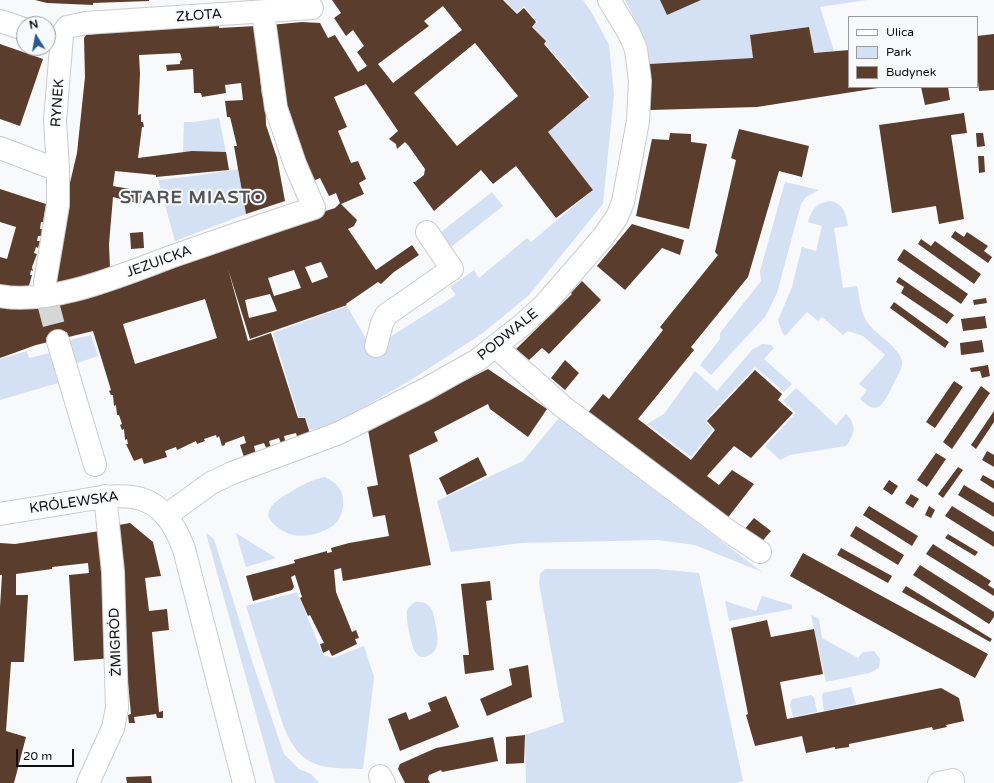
<!DOCTYPE html>
<meta charset="utf-8">
<style>
body{margin:0}
#map{position:relative;width:994px;height:783px;overflow:hidden;background:#f8f9fa;font-family:"Varela Round",sans-serif}
canvas{display:block}
.legend{position:absolute;left:848px;top:16px;width:130px;height:72px;box-sizing:border-box;background:#f8f9fa;border:1px solid #9a9b9c;margin:0;padding:5px 7px;list-style:none;font-size:12px;color:#0d0e0e}
.legend li{display:flex;align-items:center;gap:8px;height:20px}
.legend b{width:20px;border:1px solid #9a9b9c}
.north{position:absolute;left:16px;top:16px;width:40px;height:40px;box-sizing:border-box;background:#f8f9fa;border:1px solid #9a9b9c;border-radius:50%;rotate:349deg;font-size:11px;font-weight:700;line-height:16px;text-align:center;color:#0d0e0e}
.north::after{content:'';display:block;margin:auto;width:14px;height:18px;background:#255a92;clip-path:polygon(50% 0,100% 100%,50% 72%,0 100%)}
.scale{position:absolute;left:16px;top:749px;width:58px;height:18px;box-sizing:border-box;border:2px solid #0d0e0e;border-top:0;padding-left:5px;font-size:12px;line-height:14px;white-space:nowrap;color:#0d0e0e;-webkit-text-stroke:3px #f8f9fa;paint-order:stroke}
</style>
<div id="map">
<canvas width="994" height="783"></canvas>
<ul class="legend">
<li><b style="height:5px;background:#fff"></b>Ulica</li>
<li><b style="height:11px;background:#d4e0f3"></b>Park</li>
<li><b style="height:11px;background:#5a3d2d"></b>Budynek</li>
</ul>
<div class="north">N</div>
<div class="scale">20 m</div>
</div>
<script>
const ctx = document.querySelector('canvas').getContext('2d');
ctx.lineJoin = 'round';
function fillPath(path, color) {
  ctx.fillStyle = color;
  ctx.fill(path, 'evenodd');
}
function trace(path, color, width, dash) {
  ctx.strokeStyle = color;
  ctx.lineWidth = width;
  ctx.lineCap = dash ? 'butt' : 'round';
  ctx.setLineDash(dash || []);
  ctx.stroke(path);
}
function write(font, color, halo, rows, align = 'center') {
  ctx.font = font + ' "Varela Round",sans-serif';
  ctx.lineWidth = 4;
  ctx.setLineDash([]);
  ctx.textBaseline = 'middle';
  ctx.strokeStyle = halo;
  ctx.fillStyle = color;
  for (const [text, x, y, turn = 0] of rows) {
    ctx.save();
    ctx.translate(x, y);
    ctx.rotate((+turn || 0) * Math.PI / 180);
    ctx.textAlign = isNaN(turn) ? turn : align;
    if (halo) ctx.strokeText(text, 0, 0);
    ctx.fillText(text, 0, 0);
    ctx.restore();
  }
}
fillPath(new Path2D(`
 M505 0H583L592 13 609 45 614 94 603 204 529 295 483 333 411 380 339 421 326 427 310 430 305 417H299L273 333 347 306 369 344 376 346 456 295 450 287 474 270 479 278 527 238 531 242 593 190 548 132 591 96 545 44 548 42 533 27 537 22 524 6 517 13Z
 M625 0H867L820 7 834 51 814 53 809 27 750 35 753 58 649 64 639 28Z
 M219 118 226 152H183L184 122H194Z
 M238 169 246 214 175 241 158 180 194 176Z
 M785 182 819 190 806 197 801 204 777 293 765 317 711 375 700 365 720 339V333L761 281 760 271Z
 M492 192 503 206 451 247 441 232Z
 M830 201C843 203 846 213 848 226L834 228 843 288 857 286C860 298 860 311 867 322 874 333 900 348 902 361 903 368 898 375 895 381 891 389 887 398 881 405 873 412 866 404 860 399L867 390 859 384 885 355 863 336 848 331 843 335 822 317 818 321 807 312 785 336 782 332 778 320 792 287 802 247 816 251 822 226 808 222C812 209 816 203 830 201Z
 M91 335 98 356 72 365 65 341Z
 M762 344 771 345 774 348 764 359 792 384 784 392 755 367 705 421 713 430 691 457 647 424 664 414 695 371 717 391 752 350Z
 M27 351 29 358 50 353 58 383 0 400V359Z
 M796 388 836 425 846 414C857 424 855 435 846 446L790 455 780 460 765 446 796 413 783 401Z
 M559 418 565 423 762 572 695 545 658 540 522 543 451 552 437 501 523 461Z
 M325 477C330 480 336 483 339 488 346 497 344 517 334 525 322 534 298 540 285 532 256 516 269 504 292 491 302 485 313 479 325 477Z
 M206 533 214 539 253 664 284 754 299 769 311 774 319 783H275Z
 M236 533 276 558 246 567Z
 M545 569H658L699 573 743 781 736 783H526L525 735 564 722 539 583 540 574Z
 M297 592 323 655 333 658 364 646 374 677 363 769C321 768 300 769 283 725L246 606Z
 M762 596 792 605V609L729 621 725 601 756 611Z
 M415 602C424 601 429 604 433 612 435 625 445 650 427 656 422 658 419 657 416 653 412 649 405 617 407 611 408 607 412 605 415 602Z
 M811 615 819 619 822 638 858 658 863 652 874 651 880 659 879 668 869 673 826 682Z
 M851 687 856 704 824 711 822 697 823 693Z
 M811 695 814 697 817 712 793 717 790 704 792 699Z`), '#d4e0f3');
fillPath(new Path2D(`
 M35 0H149V1L93 3V5L47 3Z
 M332 0H503L517 14 524 8 536 22 532 27 546 41 544 44 589 97 548 132 593 190 556 218 516 166 493 184 481 170 434 211 413 182H415L424 175 425 169 408 145 405 142 397 149 396 144 389 139 398 131 366 84 334 97 347 127 338 131 351 163 358 161 366 179 359 183 364 194 341 204 357 220 354 226 348 229 376 270 412 245 419 255 394 272 381 284 378 282 346 304 347 305 250 339 228 269 248 341 271 333 298 418H305L311 437 298 440 296 433 284 436 286 444 282 446 279 438 269 441 271 449 267 450 264 443 254 446 256 454 244 457 240 445 246 443 244 436 225 443V445L222 446 219 436 217 438 216 435 204 439 205 441 197 444 196 441 177 450 176 447 165 451 167 457 144 464 142 458 134 461 126 444H128L127 439 125 440 124 429 122 430 120 425 122 424 119 415H117L116 405 114 406 113 395H111L109 391 111 390 93 331 36 345 0 358V308L301 219 335 208 340 203 336 193 329 196 320 178 313 181 285 114 270 25 302 22 320 23 328 38 335 35 358 72 367 66 357 52 364 46 353 30 346 36 334 18 341 13ZM443 6 462 30 393 83 378 64 429 26 424 21ZM475 43 518 96 457 146 414 93ZM321 262 328 277 312 283 305 267ZM294 270 301 288 274 296 268 278ZM270 294 277 311 249 318 245 300ZM205 299 217 338 135 364 123 324Z
 M660 0H701L667 15Z
 M219 25V28L256 26 258 62H261L262 76 260 77 262 96H265L266 125 277 158 285 201 246 214 234 146H237L230 117H227L225 101 243 100 241 83 225 85 226 93 202 97 201 93H194L193 69 167 71 166 65 180 64V61L182 60 180 53 139 55 140 74 138 115 141 114V122H143L144 127H142L138 158 192 151 226 152 229 170 156 177V175L115 171 113 186 141 191 140 204 113 197 109 244 110 269 79 279 50 284 69 187 77 153 85 77 84 38 86 35 129 30Z
 M809 27 814 53 849 50V87L878 88 757 107 650 110 649 64 753 58 750 35Z
 M994 34V90L979 91 977 72V36Z
 M0 44 43 59 20 126 0 119Z
 M921 87H948L950 100 925 105Z
 M964 113 967 133 951 135 964 219 939 224 936 206 892 213 879 125Z
 M739 129 809 146 802 177 779 171 748 277 691 347 694 350 638 419 691 460 715 430 707 421 755 370 782 394 778 400 793 413 751 458 734 446 707 476 719 485 732 470 754 484 726 520 586 415 603 394 609 399 663 330 660 327 718 255 715 252 736 160 731 158Z
 M670 133 691 134V142L707 144 689 229 636 216 652 139 669 140Z
 M976 133H983L985 146 977 147Z
 M978 156H984L985 172 979 173Z
 M0 189 46 204 43 222H41L40 229H42L41 236H38L37 241H40L38 248 36 247 34 253 37 254 32 267 33 271 31 270 30 275H32L28 289 0 287V257L7 259 16 227 0 222Z
 M632 224 684 240 680 255 662 248 625 290 597 266Z
 M955 231 964 237 967 232 988 246 984 251 992 257 988 263 951 237Z
 M143 232 144 248 131 249 130 233Z
 M921 239 931 246 935 241 981 274 974 284 918 244Z
 M904 249 968 294 961 304 897 260Z
 M899 277 954 315 947 324 901 293 904 287 896 282Z
 M582 281 601 300 549 354 542 348 529 360 516 349 572 294 571 293Z
 M986 298 987 303 974 305 973 300Z
 M894 302 949 342 945 348 890 308Z
 M985 316 987 328 963 331 961 319Z
 M982 340 984 352 961 355 960 343Z
 M565 360 579 373 565 390 551 378Z
 M988 365 990 376 982 378 980 371 971 372 970 368Z
 M488 369 547 409 528 437 490 409 488 404 434 432 438 441 409 455 431 565 343 581 341 568 334 570 336 592 352 632 356 630 359 638 355 639 357 644 332 656 329 650 323 653 320 644 324 643 310 615 308 616 300 598 302 597 295 575 291 577 294 587 292 590 253 601 246 576 295 563 294 560 327 551V553L332 552 331 548 349 543 389 536 385 515 373 517 367 487 378 485 368 430Z
 M954 381 963 387 935 428 926 422Z
 M981 386 990 393 952 449 943 442Z
 M994 411V422L976 449 971 445Z
 M987 451 994 455V467L982 460Z
 M936 453 946 459 927 487 917 480Z
 M478 457 487 475 447 495 439 478Z
 M958 467 963 470 943 498 938 494Z
 M983 475 994 481V489L980 480Z
 M889 480 898 486 892 495 883 489Z
 M964 485 994 503V517L958 495Z
 M911 494 919 499 913 508 905 503Z
 M869 506 918 536 912 546 863 515Z
 M929 506 935 510 931 518 925 515Z
 M952 506 994 532V547L945 516Z
 M754 518 771 531 759 545 743 531Z
 M130 523 153 542 161 576 145 578 149 611 167 609 169 630 152 632 159 712 163 711V718H157L156 714 134 717 135 723H129L128 715 131 714 113 526Z
 M856 526 904 555 898 565 850 536Z
 M100 531 113 658 74 661 69 575 89 573 88 563 52 567V569L16 574V595H28L24 662H11L6 731 26 737 14 783H0V607L2 575H0V543L15 544Z
 M948 534 978 552 975 556 945 538Z
 M933 544 991 581 988 585 994 589V596L926 554Z
 M841 548 892 576 888 583 837 555Z
 M803 553 988 654 975 678 790 576Z
 M920 565 994 612V617L989 624 913 575Z
 M490 581 492 600 486 601 494 670 465 674 463 655H469L461 584Z
 M906 586 992 639 990 642 902 592Z
 M767 620 771 637 814 629 823 674 780 682 787 719 941 688 959 698 964 721 946 725 947 727 933 730 932 727 849 744V747L835 749V747L806 753 802 736 755 746 746 715 748 714 731 628Z
 M528 665 532 697 487 716 480 699 512 685 509 669Z
 M446 696 459 727 400 751 388 719 406 712 409 720 431 711 428 703Z
 M525 735 524 763 506 764V737Z
 M493 737 498 761 442 772 441 770 429 775 428 779 430 783H405L398 769 400 764 436 748Z
 M151 776 152 783H127L126 777Z`), '#5a3d2d');
trace(new Path2D(`
 M48 303 58 341`), '#d5d6d7', 22, [22, 11]);
const minor = new Path2D(`
 M0 21 24 29
 M0 148 58 170
 M46 295 45 282 58 205V170L55 121 62 35 67 27 86 23 312 8
 M0 296C53 306 126 273 176 255 222 239 268 223 314 208L295 164 276 108 263 12
 M58 341 95 465
 M376 346 382 323 386 315 452 269 427 232
 M496 347 562 406 724 528 760 552
 M0 514C24 510 48 506 73 502 129 492 161 488 184 549L244 783
 M167 515 211 483 232 473 339 433 426 389 476 361 521 326 545 304 579 265 603 237 617 217 623 202 638 121 640 81 636 49 629 33 609 0
 M380 776 384 783
 M88 783 113 728 117 708 113 572 105 496
 M939 783 953 780`);
trace(minor, '#cacbcc', 24);
trace(minor, '#fff', 22);
write('14px', '#0d0e0e', '#f8f9fa', [
 ["ZŁOTA",199,16,-4],
 ["RYNEK",58,103,-86],
 ["JEZUICKA",159,262,-20],
 ["PODWALE",508,335,-39],
 ["KRÓLEWSKA",74,503,-8],
 ["ŻMIGRÓD",116,642,-92]
]);
ctx.letterSpacing = '1px';
write('bold 18px', '#535354', '#f8f9fa', [
 ["STARE MIASTO",193,198]
]);
ctx.letterSpacing = '0px';
</script>
